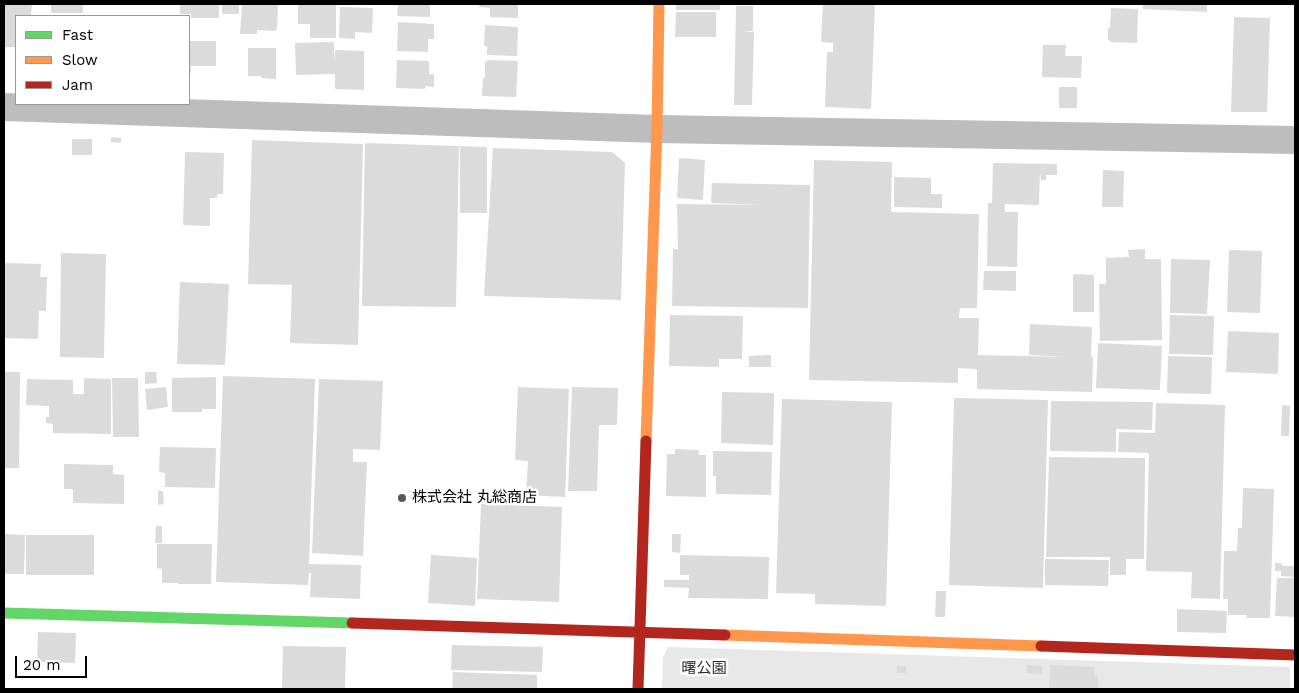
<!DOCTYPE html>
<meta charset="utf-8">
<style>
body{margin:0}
#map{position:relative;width:1299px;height:693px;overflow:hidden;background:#fff;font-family:"Work Sans",sans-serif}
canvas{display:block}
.frame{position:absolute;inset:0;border:5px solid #000;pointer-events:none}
.legend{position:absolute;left:15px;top:15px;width:175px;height:90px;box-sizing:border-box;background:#fff;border:1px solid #999;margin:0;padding:6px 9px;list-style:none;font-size:15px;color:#000}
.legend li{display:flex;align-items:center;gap:10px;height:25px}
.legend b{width:25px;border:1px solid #999}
.scale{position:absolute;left:15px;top:656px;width:72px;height:22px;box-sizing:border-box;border:2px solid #000;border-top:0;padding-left:6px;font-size:15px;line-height:18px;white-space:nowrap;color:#000;-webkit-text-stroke:4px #fff;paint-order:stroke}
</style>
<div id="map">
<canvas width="1299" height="693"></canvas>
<div class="frame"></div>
<ul class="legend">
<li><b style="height:6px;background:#63d668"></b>Fast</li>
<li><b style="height:6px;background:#ff974d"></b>Slow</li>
<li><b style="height:6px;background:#b3261e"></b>Jam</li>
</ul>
<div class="scale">20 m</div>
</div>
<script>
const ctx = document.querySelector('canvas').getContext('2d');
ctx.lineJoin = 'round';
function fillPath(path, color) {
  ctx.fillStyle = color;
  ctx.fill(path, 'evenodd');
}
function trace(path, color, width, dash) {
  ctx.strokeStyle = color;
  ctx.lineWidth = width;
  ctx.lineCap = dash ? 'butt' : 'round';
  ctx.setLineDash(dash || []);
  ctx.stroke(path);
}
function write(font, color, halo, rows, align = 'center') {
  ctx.font = font + ' "Work Sans","Noto Sans JP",sans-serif';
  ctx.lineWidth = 5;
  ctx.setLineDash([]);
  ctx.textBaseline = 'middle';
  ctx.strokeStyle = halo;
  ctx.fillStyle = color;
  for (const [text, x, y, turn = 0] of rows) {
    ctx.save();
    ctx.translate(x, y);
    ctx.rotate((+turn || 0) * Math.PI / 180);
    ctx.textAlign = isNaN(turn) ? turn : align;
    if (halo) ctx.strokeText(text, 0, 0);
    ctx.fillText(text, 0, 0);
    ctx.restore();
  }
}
fillPath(new Path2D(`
 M668 647 1290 667V689H662L663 657Z`), '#e8e8e8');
fillPath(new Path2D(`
 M4 4H32L31 16H16V47H4Z
 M51 4H83V13H51Z
 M180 4H219V18H191V14H180Z
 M222 4H239V14H222Z
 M242 4H278L277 30H274V31L257 30V34H240Z
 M298 4H336V38H310V24H298Z
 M398 4H430V17L397 16Z
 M479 4H518V18L490 17V8L479 7Z
 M676 4H720V10H676Z
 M823 4H875L871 109 825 107 827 52H833V43L821 42Z
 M1143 4H1207V12L1143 9Z
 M736 6H753V31L742 32H754L752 105H734Z
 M340 7 373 8 372 33 355 32V39L339 38Z
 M1111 8 1138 9 1137 43 1110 42V40H1108V28H1110Z
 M676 12H716V37H675Z
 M1234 17 1270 18 1267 112H1231Z
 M398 22 434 24V39H428V52L397 51Z
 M485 25 518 27 517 56 487 55V46H484Z
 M189 41H216V66H191V73H189Z
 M334 42V62L335 50 364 51V90L335 89V74L296 75 295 43Z
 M1043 45H1066L1065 56H1082L1081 78 1042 77Z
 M248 48H276V79L261 78V76H248Z
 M397 60 429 61V74H434V87L425 86V89L396 88Z
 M488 60 518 61 516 97 482 96 483 78H485V61H488Z
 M1059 87H1077V108H1059Z
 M111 137 121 138V143L111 142Z
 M72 139H92V155H72Z
 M252 140 363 144 358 345 290 343 292 285 248 284Z
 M365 143 459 146 456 307 362 306Z
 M460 146 487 147V213H460Z
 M493 148 612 152 625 163 621 300 484 296Z
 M185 152 224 153 223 194H217V198H210V226L183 225Z
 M679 158 705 160 703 200 677 198Z
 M814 160 892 162 891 212 979 214 977 308H960L959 318H979L978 355 1069 357 1029 355 1030 324 1092 327 1091 357H1093L1092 392 977 389V369L958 368V383L809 380Z
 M993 163 1057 164V175H1046V180H1041L1040 171 1039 205 1005 204V212H1018L1017 267 987 266 988 203H992Z
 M1103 170 1124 171 1123 207H1102Z
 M894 177 931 178V194H942V208L894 207Z
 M712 183 810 185 808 308 672 306 673 249H678L677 204 766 205 711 203Z
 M1145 249V259H1161L1162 340 1100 341 1099 284H1106V258L1129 257 1128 250Z
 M1229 250 1262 251 1260 313 1227 312Z
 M61 253 106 254 104 358 60 357Z
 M1171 259 1210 260 1207 314 1170 313Z
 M4 263 41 264 40 277H47L46 311H39L38 339 4 338Z
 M984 271H1016V291L983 290Z
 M1073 274 1094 275V312H1073Z
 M180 282 229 284 225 365 177 364Z
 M670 315 743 316 742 359H719V367L669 366Z
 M1170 315 1214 316 1213 355 1169 354Z
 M1228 331 1279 333 1278 374 1226 372Z
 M1098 343 1162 346 1160 390 1096 388Z
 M771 355V367H749V356Z
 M1168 356 1212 357 1211 394 1167 393Z
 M4 372H20L19 468H4Z
 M145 372H156L157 383 145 384Z
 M223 376 315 379 309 564 361 565 360 599 310 597 311 573H309L308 585 216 582Z
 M216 377V409H202V412H172V378Z
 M84 378 111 379V434L53 433V424L46 423V417H49V406L26 405 27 379 73 380V394H84Z
 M112 378H138L139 437H113Z
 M319 379 383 381 380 450 353 449V462H367L363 556 312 553Z
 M166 387 168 407 147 410 145 389Z
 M518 387 569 389 565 497 526 495 528 461 515 460Z
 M572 387 618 388 617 425H599L597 491H568Z
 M722 392 774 393 773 445 721 443Z
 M954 398 1048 400 1043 588 949 585Z
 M782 399 892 402 886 606 815 604V594L776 593Z
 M1051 401 1153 402 1152 430 1116 429V452L1050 451Z
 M1156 403 1225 405 1220 599 1191 598 1192 572 1146 571 1149 453 1118 452 1119 432 1155 433Z
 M1282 405 1290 406 1289 436H1281Z
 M160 447 216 448 215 488 165 487V473L159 472Z
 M675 449 699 450V455H706V497L666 496 667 454H675Z
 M713 451 772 452 771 495 716 494V476H713Z
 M1049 457 1145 458 1144 559H1126V575H1110V557H1046Z
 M64 464 113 465V474L124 475V504L73 503V489H64Z
 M1243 488 1274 489 1270 618H1246L1247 615H1228V599H1223L1224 551H1237L1238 528H1242Z
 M158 491H163L164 504 158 505Z
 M481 504 562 507 559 602 477 599Z
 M156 526H162V543H155Z
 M4 534 25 535 24 574H4Z
 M672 534H681L680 553 672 552Z
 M26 535H94V575H26Z
 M157 544H212L211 584H178V583H162V569L157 568Z
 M431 555 477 558 475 606 428 603Z
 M680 555 769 557 768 599 688 598 689 588 664 587V580H689V575H680Z
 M1045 559 1109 560 1108 586 1045 585Z
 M1275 563H1281L1282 566H1295V577L1281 576V571H1275Z
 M1277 578H1295V617L1275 616Z
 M936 591H946L945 617H935Z
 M1177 609 1227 611 1226 633 1177 632Z
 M38 632 76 633 75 663 37 662Z
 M452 645 543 647 542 672 451 670Z
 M283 646 346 647 345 689H282Z
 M1027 665 1042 666V674L1026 673Z
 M1050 665 1094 667V676H1098V689H1049Z
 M897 666H906V673H897Z
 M453 672 537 675V689H452Z`), '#dbdbdb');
trace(new Path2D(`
 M4 107 657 129 1295 140`), '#bdbdbd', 28);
trace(new Path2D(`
 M4 613 352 623`), '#63d668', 11);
trace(new Path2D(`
 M646 441 657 129 659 4
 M725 635 1041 646`), '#ff974d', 11);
trace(new Path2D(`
 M352 623 725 635
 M1041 646 1295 655
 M638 689 646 441`), '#b3261e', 11);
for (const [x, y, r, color] of [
 [402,498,5,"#595959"]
]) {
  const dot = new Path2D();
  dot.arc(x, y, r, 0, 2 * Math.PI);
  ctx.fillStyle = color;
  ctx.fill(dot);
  trace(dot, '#fff', 2);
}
write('15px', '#000', '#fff', [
 ["株式会社 丸総商店",412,498]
], 'left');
write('15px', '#2c2c2c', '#fff', [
 ["曙公園",704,669]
]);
</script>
